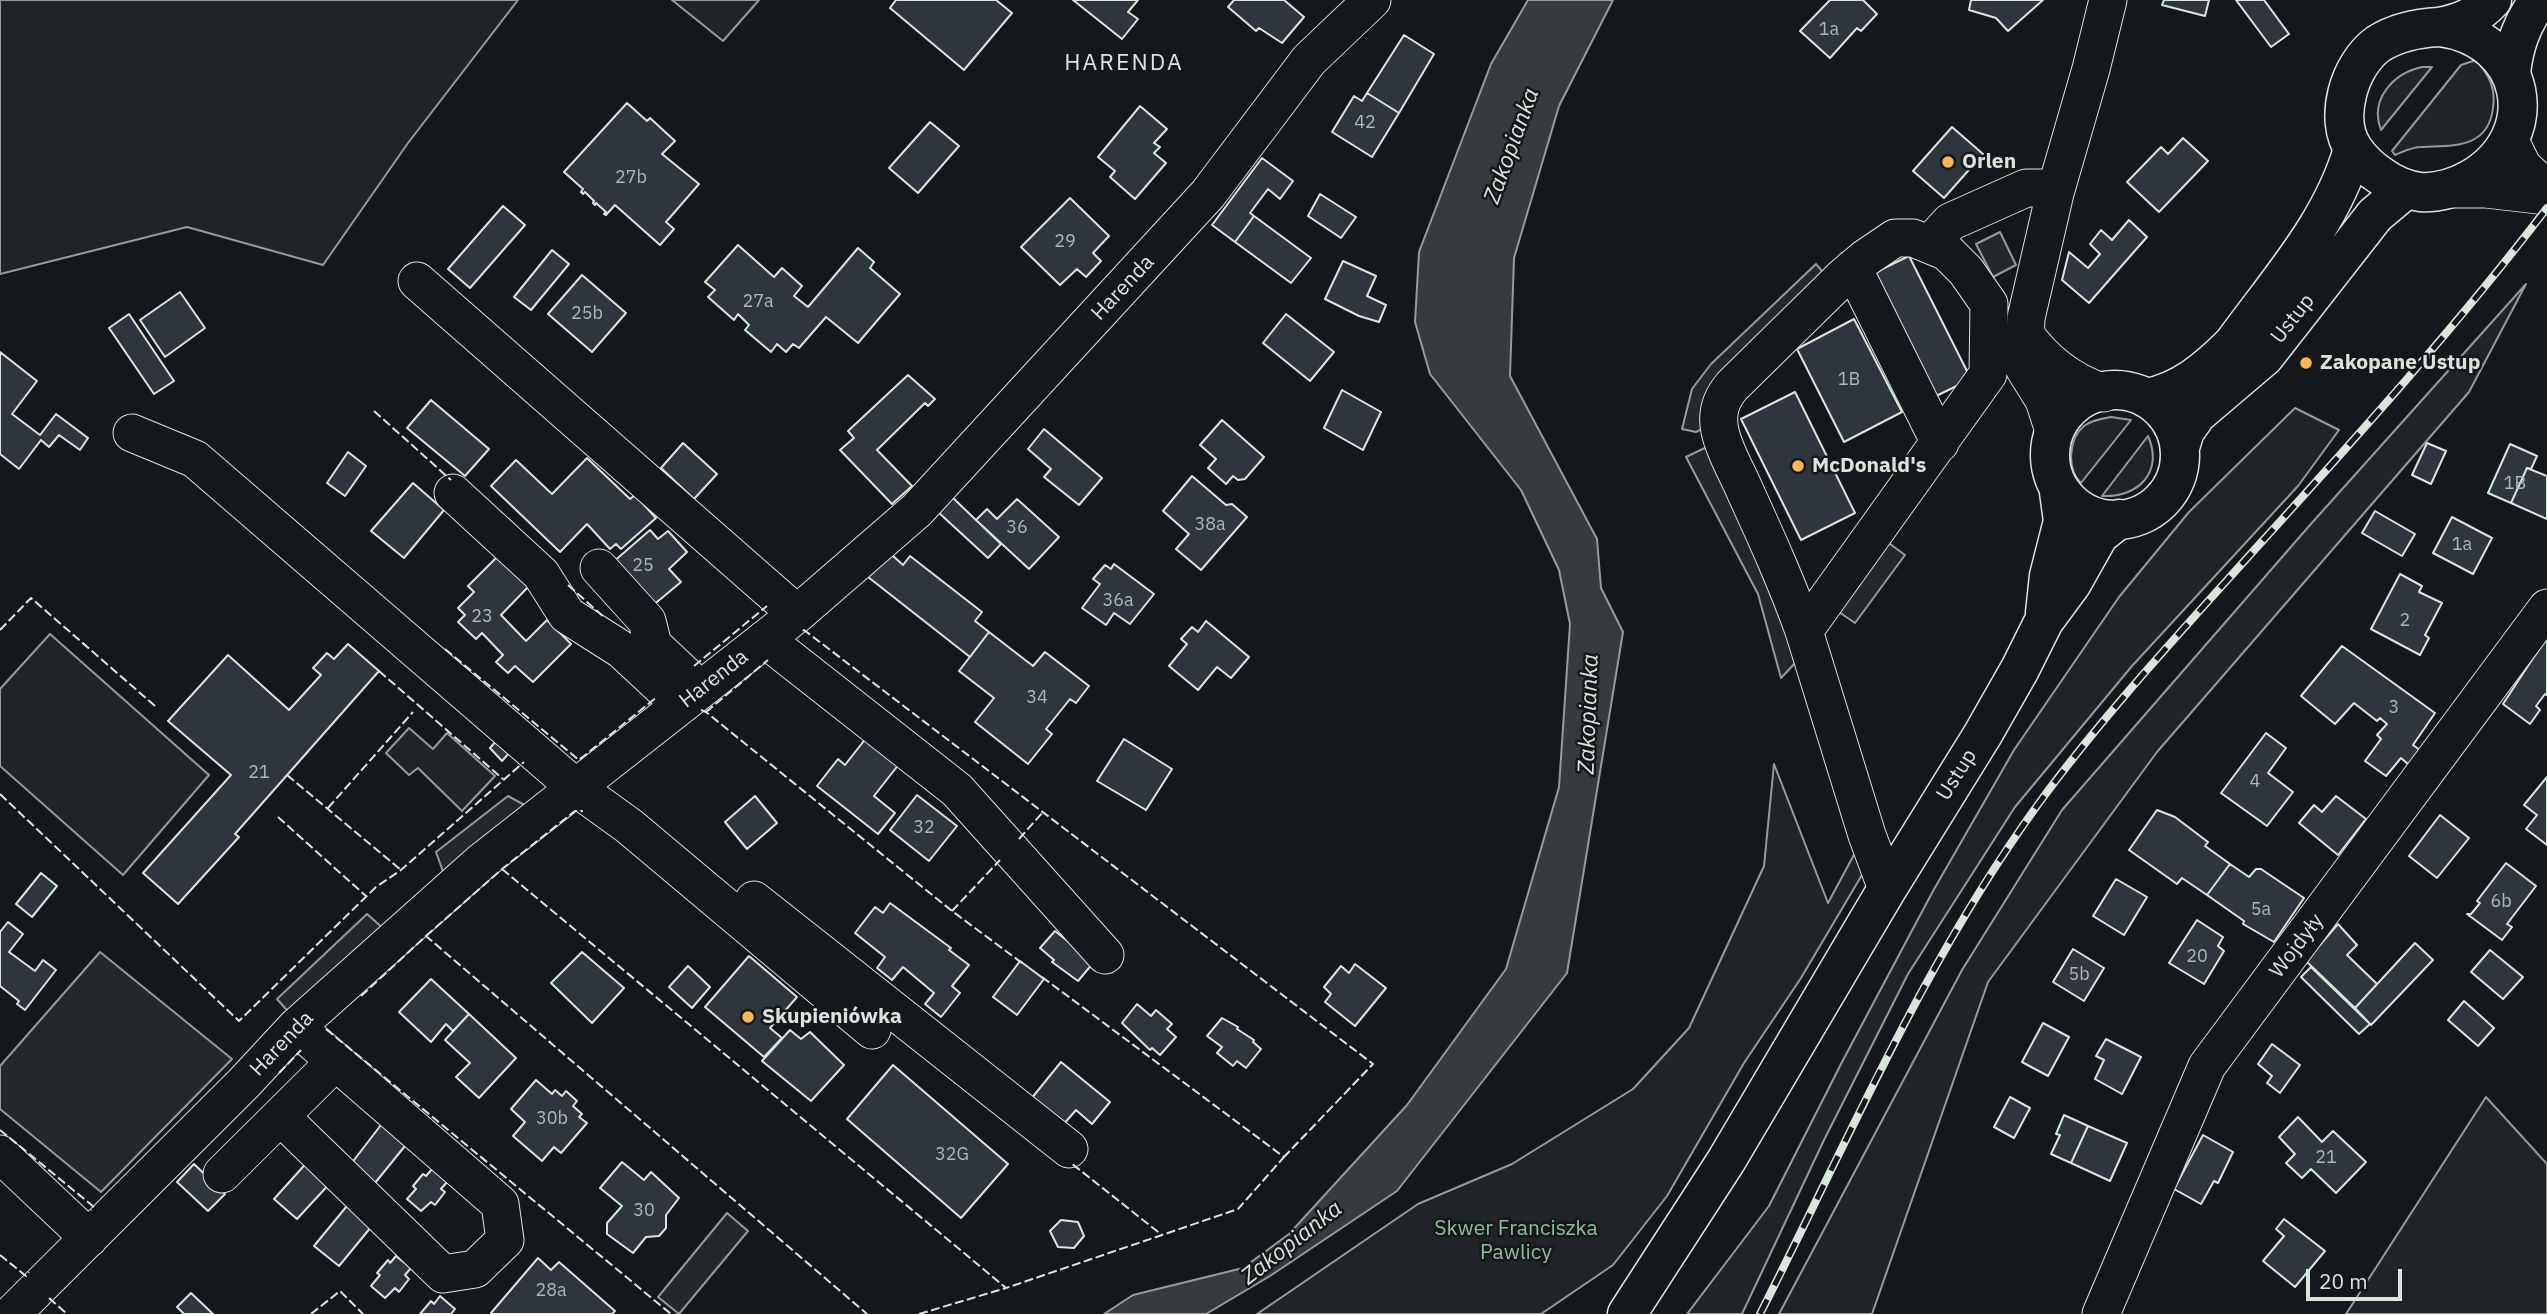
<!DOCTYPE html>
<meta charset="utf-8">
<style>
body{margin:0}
#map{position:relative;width:2547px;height:1314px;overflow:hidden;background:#14181c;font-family:"IBM Plex Sans",sans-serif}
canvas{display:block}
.scale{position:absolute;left:2306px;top:1269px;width:96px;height:32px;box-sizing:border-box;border:4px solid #d8e6dc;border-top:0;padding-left:9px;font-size:21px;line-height:24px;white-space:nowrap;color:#d8e6dc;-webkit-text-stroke:5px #14181c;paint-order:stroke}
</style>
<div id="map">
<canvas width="2547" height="1314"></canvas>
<div class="scale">20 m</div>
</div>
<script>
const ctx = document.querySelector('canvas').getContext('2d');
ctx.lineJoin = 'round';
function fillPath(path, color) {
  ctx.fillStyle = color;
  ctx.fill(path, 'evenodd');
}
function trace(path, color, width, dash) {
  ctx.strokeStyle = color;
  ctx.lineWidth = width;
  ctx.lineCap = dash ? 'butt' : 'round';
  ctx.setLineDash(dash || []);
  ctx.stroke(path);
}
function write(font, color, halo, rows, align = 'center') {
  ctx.font = font + ' "IBM Plex Sans",sans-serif';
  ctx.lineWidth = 5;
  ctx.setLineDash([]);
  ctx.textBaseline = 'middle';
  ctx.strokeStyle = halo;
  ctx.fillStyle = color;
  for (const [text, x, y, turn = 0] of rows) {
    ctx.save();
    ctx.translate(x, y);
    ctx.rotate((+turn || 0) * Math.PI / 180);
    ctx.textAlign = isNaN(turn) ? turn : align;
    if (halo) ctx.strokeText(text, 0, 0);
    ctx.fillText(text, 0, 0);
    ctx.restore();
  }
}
const green = new Path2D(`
 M0 0H518L408 143 323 265 187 227 0 274Z
 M672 0H759L723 41Z
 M2476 60C2489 75 2496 88 2493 108 2488 150 2451 145 2421 147 2411 147 2403 152 2395 155L2392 151 2461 65Z
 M2422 67H2432L2381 130C2369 99 2394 73 2422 67Z
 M2526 284 2469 392 2157 752 1988 982 1872 1314H1779L1962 970 2062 810 2310 525Z
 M2295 408 2339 430 2298 486 2132 666 2015 807 1908 974 1824 1140 1742 1314H1687L1769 1206 1842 1062 1933 891 2014 750 2119 597 2189 512Z
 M2111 417 2131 420 2081 483C2066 469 2069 438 2084 426 2092 420 2101 419 2111 417Z
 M2148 436C2164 472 2138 498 2102 496Z
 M50 634 209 775 123 875 0 766V689Z
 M409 728 433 749 447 733 495 776 462 811 418 768 409 775 386 753Z
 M1774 764 1828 903 1856 851 1869 863 1801 978 1744 1063 1667 1196 1613 1265 1541 1314H1257L1418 1204 1512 1164 1633 1089 1689 1028 1764 866Z
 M2486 1097 2547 1164V1314H2346Z`);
fillPath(green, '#202428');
trace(green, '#939e99', 2);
const parking = new Path2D(`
 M2000 232 2016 265 1993 277 1976 244Z
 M1816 264 1826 276 1704 428 1696 432 1682 429 1692 389 1711 364Z
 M1711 445 1798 660 1781 678 1758 594 1686 457Z
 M1886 541 1905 555 1855 623 1836 610Z
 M508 796 530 808 445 877 436 852Z
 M367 914 385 930 292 1016 277 999Z
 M100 952 232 1059 101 1192 0 1109V1066Z
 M727 1213 748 1231 679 1314 658 1297Z`);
fillPath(parking, '#24282b');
trace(parking, '#939e99', 2);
const water = new Path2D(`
 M1528 0H1613L1559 106 1514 258 1510 376 1597 539 1601 588 1623 632 1567 973 1397 1191 1270 1276 1206 1314H1104L1133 1295 1243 1268 1289 1234 1407 1105 1506 969 1559 787 1570 624 1559 570 1521 490 1430 374 1415 322 1419 252 1491 64Z`);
fillPath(water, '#363b3e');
trace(water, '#939e99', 2);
const building = new Path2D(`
 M896 0H996L1012 13 964 70 890 8Z
 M1073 0H1138L1128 12 1138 19 1122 39Z
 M1234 0H1284L1304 17 1282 43 1259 28 1256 31 1228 7Z
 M1830 0H1863L1877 14 1861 31 1857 28 1830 58 1800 31Z
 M1971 0H2043L2008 31 1996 18 1969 10Z
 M2164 0H2209L2205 16 2162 5Z
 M2236 0H2264L2289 34 2271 47Z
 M1404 35 1434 54 1399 113 1367 93Z
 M1367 93 1399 113 1372 157 1332 132 1354 96 1362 101Z
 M627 103 647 121 650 118 675 141 662 154 699 184 666 222 674 229 660 245 615 205 606 215 604 214 606 212 596 203 595 205 593 203 594 201 585 192 583 194 581 192 583 189 564 172Z
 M1140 106 1167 129 1154 143 1160 147 1154 153 1166 163 1135 199 1110 177 1115 171 1098 157Z
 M930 122 959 146 918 193 889 168Z
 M1952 127 1983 154 1944 198 1913 171Z
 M2183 138 2208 161 2159 212 2127 182 2161 147 2168 154Z
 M1262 158 1293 181 1280 199 1268 189 1250 213 1254 216 1235 242 1212 225Z
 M1320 194 1356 217 1341 238 1308 216Z
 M1070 198 1109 236 1093 253 1101 261 1086 277 1077 269 1060 285 1021 247Z
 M503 206 525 225 470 288 448 269Z
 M1254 216 1311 258 1291 283 1235 242Z
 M2129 220 2147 237 2089 303 2062 280 2069 252 2088 268 2100 254 2090 244 2101 230 2112 240Z
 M738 245 774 277 782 268 802 286 794 296 808 307 858 248 874 262 870 268 900 294 858 343 826 317 799 348 793 344 786 352 777 344 771 352 745 330 749 325 738 314 734 320 708 297 715 290 705 282Z
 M552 250 569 264 531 310 514 297Z
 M1909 256 1971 379 1932 398 1870 275Z
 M1343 261 1376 276 1367 296 1386 305 1379 322 1359 316 1325 299Z
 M582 275 626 313 592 352 548 314Z
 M180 292 205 328 165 357 140 320Z
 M129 314 174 381 154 394 109 328Z
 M1286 314 1334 352 1310 381 1263 343Z
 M1854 319 1902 412 1844 442 1797 349Z
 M0 352 37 381 12 414 40 435 56 414 88 438 80 450 59 435 49 447 41 440 19 469 0 454Z
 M908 375 935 399 928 406 925 403 877 450 912 486 892 504 840 450 854 438 848 431Z
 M1342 390 1381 412 1363 450 1324 428Z
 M1795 392 1855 513 1801 540 1741 419Z
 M431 400 489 449 465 476 407 428Z
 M1222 420 1264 457 1245 479 1238 480 1233 476 1226 484 1208 468 1216 459 1200 445Z
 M1044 429 1102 478 1079 505 1044 477 1051 469 1028 449Z
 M683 443 717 474 694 499 661 468Z
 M2427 443 2446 451 2431 484 2412 475Z
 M2510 444 2537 456 2531 469 2527 468 2511 503 2488 493Z
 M348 452 366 466 345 496 327 483Z
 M587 458 630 499 635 495 656 518 621 549 616 544 610 549 587 524 560 552 491 486 516 460 552 494Z
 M2527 468 2547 476V519L2511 503Z
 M1192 476 1226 505 1232 504 1247 517 1201 570 1176 549 1189 534 1163 511Z
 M413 483 444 510 404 558 371 531Z
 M952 497 1001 544 988 558 938 512Z
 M1017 499 1059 537 1029 569 976 520 987 509 997 519Z
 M2375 511 2415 534 2402 556 2362 533Z
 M2452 517 2492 538 2473 574 2433 553Z
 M650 530 658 539 668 531 687 552 669 569 681 582 651 607 612 563Z
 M500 554 531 584 501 615 526 641 547 620 571 644 533 682 515 666 508 673 496 662 503 655 482 633 476 639 458 622 465 615 458 608 474 592 468 586Z
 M892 555 903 565 910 556 982 612 975 621 989 632 970 657 868 577Z
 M1114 564 1154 594 1130 624 1114 613 1106 625 1082 608 1100 584 1093 579 1105 565 1111 569Z
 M2400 574 2422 586 2419 592 2442 603 2425 635 2429 638 2420 655 2371 629Z
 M1206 621 1249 657 1231 678 1217 667 1198 690 1169 666 1187 644 1181 639 1192 627 1198 632Z
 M989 632 1033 666 1045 652 1089 686 1076 703 1070 699 1046 729 1052 734 1028 764 975 722 994 698 959 671Z
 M2547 637V695L2545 694 2536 706 2540 710 2530 724 2503 704Z
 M348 644 379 671 235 834 239 837 178 904 143 873 231 775 168 721 228 655 289 710 321 675 313 668 327 653 334 659Z
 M2342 646 2435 713 2413 745 2420 750 2409 765 2401 758 2386 776 2365 761 2381 739 2377 735 2387 724 2380 718 2377 721 2354 703 2335 724 2301 696Z
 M870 733 903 759 874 796 895 813 878 834 817 786 838 759 845 765Z
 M2266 733 2286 748 2268 773 2293 792 2267 826 2221 793Z
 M1124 739 1172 769 1146 810 1097 781Z
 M497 740 510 752 502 761 490 748Z
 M2547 777V845L2526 829 2537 815 2524 805Z
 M917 795 957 826 929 861 890 830Z
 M755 796 777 823 747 849 725 822Z
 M2336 796 2366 819 2338 855 2299 823 2314 805 2322 812Z
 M2157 810 2175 817 2208 842 2205 846 2230 864 2207 895 2182 878 2177 884 2129 850Z
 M2440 815 2469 838 2437 878 2409 856Z
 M2506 863 2536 886 2507 924 2512 927 2502 940 2467 914H2471L2480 903 2477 901Z
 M2230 864 2249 877 2256 869H2261L2304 898 2274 942 2243 924 2244 921 2207 895Z
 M41 873 57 886 32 917 16 904Z
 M2116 879 2147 897 2124 935 2093 916Z
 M890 903 951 948 949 950 969 965 952 986 960 993 941 1017 925 1004 934 993 903 967 892 980 877 968 885 957 855 933 875 907 883 913Z
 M2197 920 2223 937 2218 946 2224 951 2204 984 2169 963Z
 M8 922 23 934 9 952 35 971 43 960 56 970 25 1010 17 1004 19 1001 0 986V932Z
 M2338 924 2357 945 2347 955 2377 984 2355 1008 2306 961Z
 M1055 931 1094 962 1078 981 1052 962 1054 960 1040 948Z
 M2415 943 2433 960 2371 1025 2355 1008Z
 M2073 949 2104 968 2084 1001 2053 982Z
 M2490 950 2523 977 2503 999 2471 972Z
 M582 952 624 988 592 1023 551 983Z
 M749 956 797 997 770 1028 782 1038 764 1057 705 1007Z
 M1020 961 1044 979 1017 1015 993 997Z
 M1355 964 1386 988 1355 1026 1325 1002 1331 994 1324 987 1341 966 1349 973Z
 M688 966 710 987 692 1008 669 987Z
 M2311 967 2370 1024 2359 1034 2301 977Z
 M431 979 469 1014 453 1031 446 1024 431 1042 399 1012Z
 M2464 1001 2494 1028 2478 1046 2448 1020Z
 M1137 1004 1151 1016 1156 1010 1172 1024 1167 1029 1176 1037 1160 1055 1152 1048 1150 1050 1122 1023Z
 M469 1014 516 1058 479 1098 456 1077 470 1063 445 1040Z
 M1222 1018 1238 1027 1237 1029 1254 1040 1253 1042 1261 1049 1246 1068 1237 1061 1233 1066 1217 1053 1222 1047 1207 1036Z
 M2043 1023 2069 1037 2048 1076 2022 1062Z
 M790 1030 801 1039 810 1032 844 1065 811 1101 762 1061Z
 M2106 1039 2141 1057 2122 1094 2095 1079 2104 1060 2096 1056Z
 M2272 1044 2300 1065 2280 1093 2267 1083 2272 1076 2258 1064Z
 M1061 1062 1110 1102 1092 1124 1076 1110 1063 1125 1031 1099Z
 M893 1065 1008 1164 961 1218 847 1119Z
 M536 1080 552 1094 555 1090 562 1096 566 1091 577 1101 573 1106 582 1114 579 1117 587 1123 561 1153 554 1147 542 1161 513 1136 525 1122 511 1109Z
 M2010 1097 2030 1108 2014 1138 1994 1127Z
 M2064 1115 2088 1126 2071 1163 2051 1154 2060 1135 2056 1134Z
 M2298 1117 2322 1142 2333 1131 2366 1162 2336 1193 2311 1169 2302 1178 2286 1163 2295 1154 2279 1137Z
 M384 1121 409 1141 375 1183 351 1164Z
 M2088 1126 2127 1143 2110 1181 2071 1163Z
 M2203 1135 2233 1152 2218 1183 2214 1181 2201 1204 2174 1189Z
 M310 1159 333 1180 297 1219 274 1199Z
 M622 1162 644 1180 651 1172 679 1198 666 1215V1228L659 1236 646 1237 633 1253 607 1234V1223L622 1206 600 1188Z
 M194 1164 225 1194 208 1211 177 1182Z
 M432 1169 447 1182 441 1189 445 1192 435 1205 431 1202 421 1211 407 1199 416 1189 413 1186 423 1174 426 1176Z
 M351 1201 376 1221 339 1266 314 1246Z
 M2284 1219 2325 1251 2295 1287 2263 1261 2284 1236 2276 1229Z
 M1061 1220 1078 1222 1084 1236 1074 1248 1058 1247 1050 1231Z
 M396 1256 411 1268 405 1275 409 1279 399 1292 395 1288 385 1298 371 1286 380 1275 377 1273 388 1260 390 1263Z
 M538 1258 551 1270 559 1262 615 1311 612 1314H492L491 1313Z
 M191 1293 213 1314H184L177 1307Z
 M440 1296 455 1309 451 1314H420L431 1301 434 1304Z`);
fillPath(building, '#2c363c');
trace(building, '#d8e6dc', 2);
const minor = new Path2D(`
 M2510 141 2523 167 2547 189
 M2448 189H2486L2547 196
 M1931 243 1950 222 2026 188H2041L2055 193
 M1853 268 1940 443
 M417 281 797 614
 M2024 332C2044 362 2070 381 2104 393
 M2054 431 2044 400 2024 368 2026 318 2055 193 2091 69 2108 0
 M132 433 195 459 575 787 629 826 872 1030
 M453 493 541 574 567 615 622 650 681 705
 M599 568 647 621 653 645 687 677
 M1804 631 1988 374 1989 304 1966 271 1947 252 1913 238H1895L1864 259 1844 276 1732 386C1721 399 1716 413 1720 431 1724 451 1737 472 1745 491 1766 537 1787 583 1804 631L1867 835 1887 889
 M765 639 957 790 1105 955
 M754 900 1069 1149
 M281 1117 443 1274 475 1269 505 1240 500 1204 296 1027
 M0 1154 89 1238
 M222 1174 336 1061
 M12 1314 244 1083 296 1027 481 862 797 614 917 510 1208 194 1309 60 1372 0
 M2101 1314 2207 1066 2547 608`);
const major = new Path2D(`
 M2439 27C2527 38 2546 135 2471 179 2455 188 2438 193 2420 192 2406 190 2392 184 2381 176 2370 169 2361 160 2354 150 2333 119 2349 65 2378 44 2397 32 2417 28 2439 27Z
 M2439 27C2461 23 2477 16 2492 0
 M2511 73C2514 45 2522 23 2539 0
 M2050 455a65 65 0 1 1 130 0a65 65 0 1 1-130 0Z
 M2146 398C2181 392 2208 369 2233 344 2277 283 2332 223 2353 149
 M2180 447 2185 431 2197 414 2264 357 2375 215 2406 189
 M2045 613 2049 576 2063 521 2059 492
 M1627 1314 1726 1161 1887 889 1983 734 2020 669 2044 621 2072 583 2099 535 2119 519`);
trace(minor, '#d8e6dc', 39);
trace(major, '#d8e6dc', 41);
trace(minor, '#14181c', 37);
trace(major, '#14181c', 38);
const rail = new Path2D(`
 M1760 1314C1849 1139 1923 963 2039 803 2103 716 2176 637 2248 557 2351 443 2454 330 2547 208`);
trace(rail, '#d8e6dc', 8);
trace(rail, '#14181c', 5, [16]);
trace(new Path2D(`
 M374 411 451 480
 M568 585 605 618
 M0 630 31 598 155 706
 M803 631 804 630 1373 1064 1284 1157
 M445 649 579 760 657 697
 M694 666 767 606
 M379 671 503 779
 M701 710 706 712 952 911 1022 963
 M706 712 768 660
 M287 775 401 870
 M0 794 239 1021 376 887 401 870 524 762
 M328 808 413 712
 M278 817 367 897
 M1019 839 1043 812
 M502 869 1006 1288 1162 1235 1071 1163
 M952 911 1000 860
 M426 936 502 869 575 811H583
 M1042 977 1284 1157 1238 1209 1162 1235
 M361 996 426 936 867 1314
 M326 1029 671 1314
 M279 1073 301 1050
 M0 1130 94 1207 91 1210
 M0 1255 26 1276 29 1272
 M49 1298 67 1314
 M311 1314 340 1291 363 1314
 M919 1314 1006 1288`), '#d8e6dc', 2, [9, 3.5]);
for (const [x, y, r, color] of [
 [1948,162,7,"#ffb74d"],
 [2306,363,7,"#ffb74d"],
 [1798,466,7,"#ffb74d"],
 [748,1017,7,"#ffb74d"]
]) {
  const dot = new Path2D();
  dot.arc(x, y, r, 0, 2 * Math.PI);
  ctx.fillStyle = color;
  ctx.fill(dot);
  trace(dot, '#14181c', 2.5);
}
write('18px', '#adbab4', null, [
 ["1a",1829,30],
 ["42",1365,123],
 ["27b",631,178],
 ["29",1065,242],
 ["27a",758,302],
 ["25b",587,314],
 ["1B",1849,380],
 ["1B",2515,484],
 ["38a",1210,525],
 ["36",1017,528],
 ["1a",2462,545],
 ["25",643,566],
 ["36a",1118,601],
 ["23",482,617],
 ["2",2405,621],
 ["34",1037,698],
 ["3",2394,708],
 ["21",259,773],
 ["4",2255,782],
 ["32",924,828],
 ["6b",2501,902],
 ["5a",2261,910],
 ["20",2197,957],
 ["5b",2079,975],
 ["30b",552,1119],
 ["32G",952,1155],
 ["21",2326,1158],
 ["30",644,1211],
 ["28a",551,1291]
]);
write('bold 21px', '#d8e6dc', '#14181c', [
 ["Orlen",1962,162],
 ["Zakopane Ustup",2320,363],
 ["McDonald's",1812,466],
 ["Skupieniówka",762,1017]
], 'left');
write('21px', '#d8e6dc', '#14181c', [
 ["Harenda",1123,288,-47],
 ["Ustup",2293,319,-52],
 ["Harenda",714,679,-38],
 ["Ustup",1957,775,-58],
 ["Wojdyły",2297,946,-53],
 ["Harenda",282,1044,-46]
]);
write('21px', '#8ac095', '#14181c', [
 ["Skwer Franciszka",1516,1229],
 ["Pawlicy",1516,1253]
]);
ctx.letterSpacing = '2px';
write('23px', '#d8e6dc', '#14181c', [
 ["HARENDA",1124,63]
]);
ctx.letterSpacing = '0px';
write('italic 23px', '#d8e6dc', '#14181c', [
 ["Zakopianka",1512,146,-70],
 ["Zakopianka",1589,714,-88],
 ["Zakopianka",1292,1243,-38]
]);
</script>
